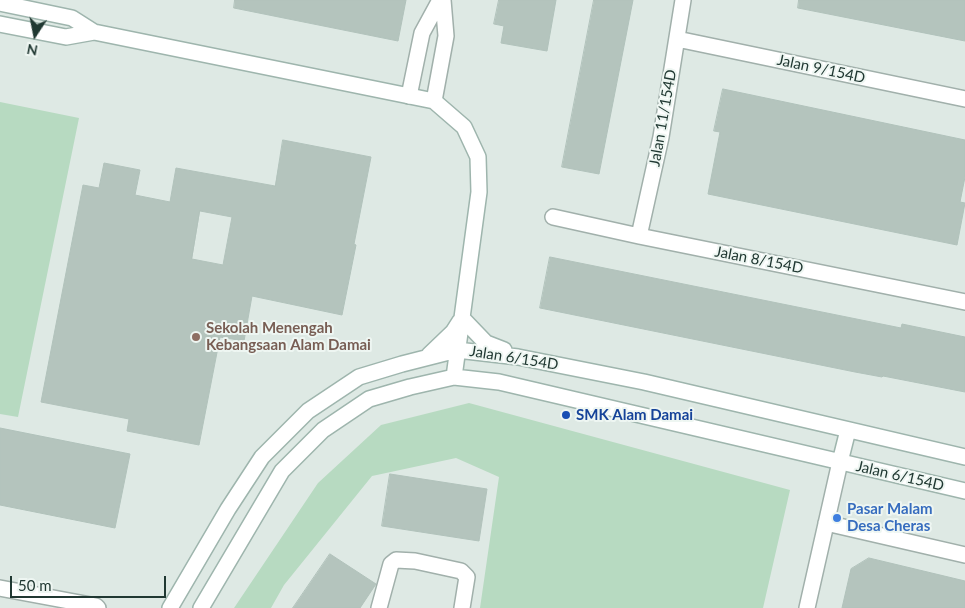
<!DOCTYPE html>
<style>
body{margin:0}
#map{position:relative;width:965px;height:608px;overflow:hidden;background:#dee9e4;font-family:Lato,sans-serif}
canvas{display:block}
.north{position:absolute;left:10px;top:10px;width:50px;height:50px;-webkit-text-stroke:4px #eef6f2;paint-order:stroke;rotate:191deg;font-size:14px;font-weight:700;line-height:20px;text-align:center;color:#203832}
.north::after{content:'';display:block;margin:auto;width:18px;height:22px;background:#203832;clip-path:polygon(50% 0,100% 100%,50% 72%,0 100%)}
.scale{position:absolute;left:10px;top:576px;width:156px;height:22px;box-sizing:border-box;border:2px solid #203832;border-top:0;padding-left:6px;font-size:15px;line-height:18px;white-space:nowrap;color:#203832;-webkit-text-stroke:4px #eef6f2;paint-order:stroke}
</style>
<div id="map">
<canvas width="965" height="608"></canvas>
<div class="north">N</div>
<div class="scale">50 m</div>
</div>
<script>
const ctx = document.querySelector('canvas').getContext('2d');
ctx.lineJoin = 'round';
function fillPath(path, color) {
  ctx.fillStyle = color;
  ctx.fill(path, 'evenodd');
}
function trace(path, color, width, dash) {
  ctx.strokeStyle = color;
  ctx.lineWidth = width;
  ctx.lineCap = dash ? 'butt' : 'round';
  ctx.setLineDash(dash || []);
  ctx.stroke(path);
}
function write(font, color, halo, rows, align = 'center') {
  ctx.font = font + ' Lato,sans-serif';
  ctx.lineWidth = 4;
  ctx.setLineDash([]);
  ctx.textBaseline = 'middle';
  ctx.strokeStyle = halo;
  ctx.fillStyle = color;
  for (const [text, x, y, turn = 0] of rows) {
    ctx.save();
    ctx.translate(x, y);
    ctx.rotate((+turn || 0) * Math.PI / 180);
    ctx.textAlign = isNaN(turn) ? turn : align;
    if (halo) ctx.strokeText(text, 0, 0);
    ctx.fillText(text, 0, 0);
    ctx.restore();
  }
}
fillPath(new Path2D(`
 M0 102 79 118 18 417 0 414Z
 M469 403 790 490 763 608H480L499 477 456 458 372 476 284 585 271 608H234L318 483 381 425Z`), '#b7dac1');
const building = new Path2D(`
 M235 0H406L398 41 234 8Z
 M499 0H556L547 51 501 43 504 26 494 24Z
 M594 0H633L599 174 562 167Z
 M799 0H965V41L798 8Z
 M723 89 965 140V177L960 202 965 203 957 245 708 194 720 132 714 131Z
 M283 140 371 157 354 244 356 245 342 315 252 296 244 341 220 337 199 445 127 431 129 419 41 402 83 185 99 188 104 163 140 170 135 195 170 202 176 168 275 186ZM200 211 232 217 223 265 192 259Z
 M550 257 901 328 902 324 965 337V392L883 376 882 377 855 372 540 308Z
 M0 428 130 454 115 528 0 505Z
 M390 474 487 489 479 541 382 526Z
 M330 554 376 584 360 608H293Z
 M869 558 965 581V608H842L851 569Z`);
fillPath(building, '#b4c4bd');
trace(building, '#b1c2bb', 1);
const street = new Path2D(`
 M677 39 965 99
 M409 96 422 33 440 0
 M434 101 446 36 443 0
 M553 217 639 236 965 302
 M639 236 661 137 683 0
 M826 523 965 555
 M0 588 96 606 98 608
 M379 608 391 564 396 560 415 561 461 571 467 577 462 608
 M807 608 840 462`);
const secondary = new Path2D(`
 M0 3 72 18 94 32
 M0 24 66 37 94 32 434 101 464 127 478 157 479 192 454 377
 M462 318 486 343 504 350
 M429 355 453 332 460 321
 M840 462 848 430
 M170 608 228 509 262 457 308 411 359 377 402 364 457 350 518 357 644 382 965 457
 M201 608 282 471 323 430 369 399 410 387 454 377 499 382 965 491`);
trace(street, '#a1b0ab', 18);
trace(secondary, '#9eb5ad', 18);
trace(street, '#fff', 15);
trace(secondary, '#fff', 15);
for (const [x, y, r, color] of [
 [196,337,5,"#8d6e63"],
 [566,415,5,"#1a4fb4"],
 [837,518,5,"#3f7fe0"]
]) {
  const dot = new Path2D();
  dot.arc(x, y, r, 0, 2 * Math.PI);
  ctx.fillStyle = color;
  ctx.fill(dot);
  trace(dot, '#eef6f2', 2);
}
write('15px', '#203832', '#eef6f2', [
 ["Jalan 9/154D",821,69,12],
 ["Jalan 11/154D",663,118,-80],
 ["Jalan 8/154D",759,260,11],
 ["Jalan 6/154D",514,358,9],
 ["Jalan 6/154D",900,476,13]
]);
write('bold 15px', '#785e54', '#eef6f2', [
 ["Sekolah Menengah",206,328],
 ["Kebangsaan Alam Damai",206,345]
], 'left');
write('bold 15px', '#164399', '#eef6f2', [
 ["SMK Alam Damai",576,415]
], 'left');
write('bold 15px', '#366cbe', '#eef6f2', [
 ["Pasar Malam",847,509],
 ["Desa Cheras",847,526]
], 'left');
</script>
